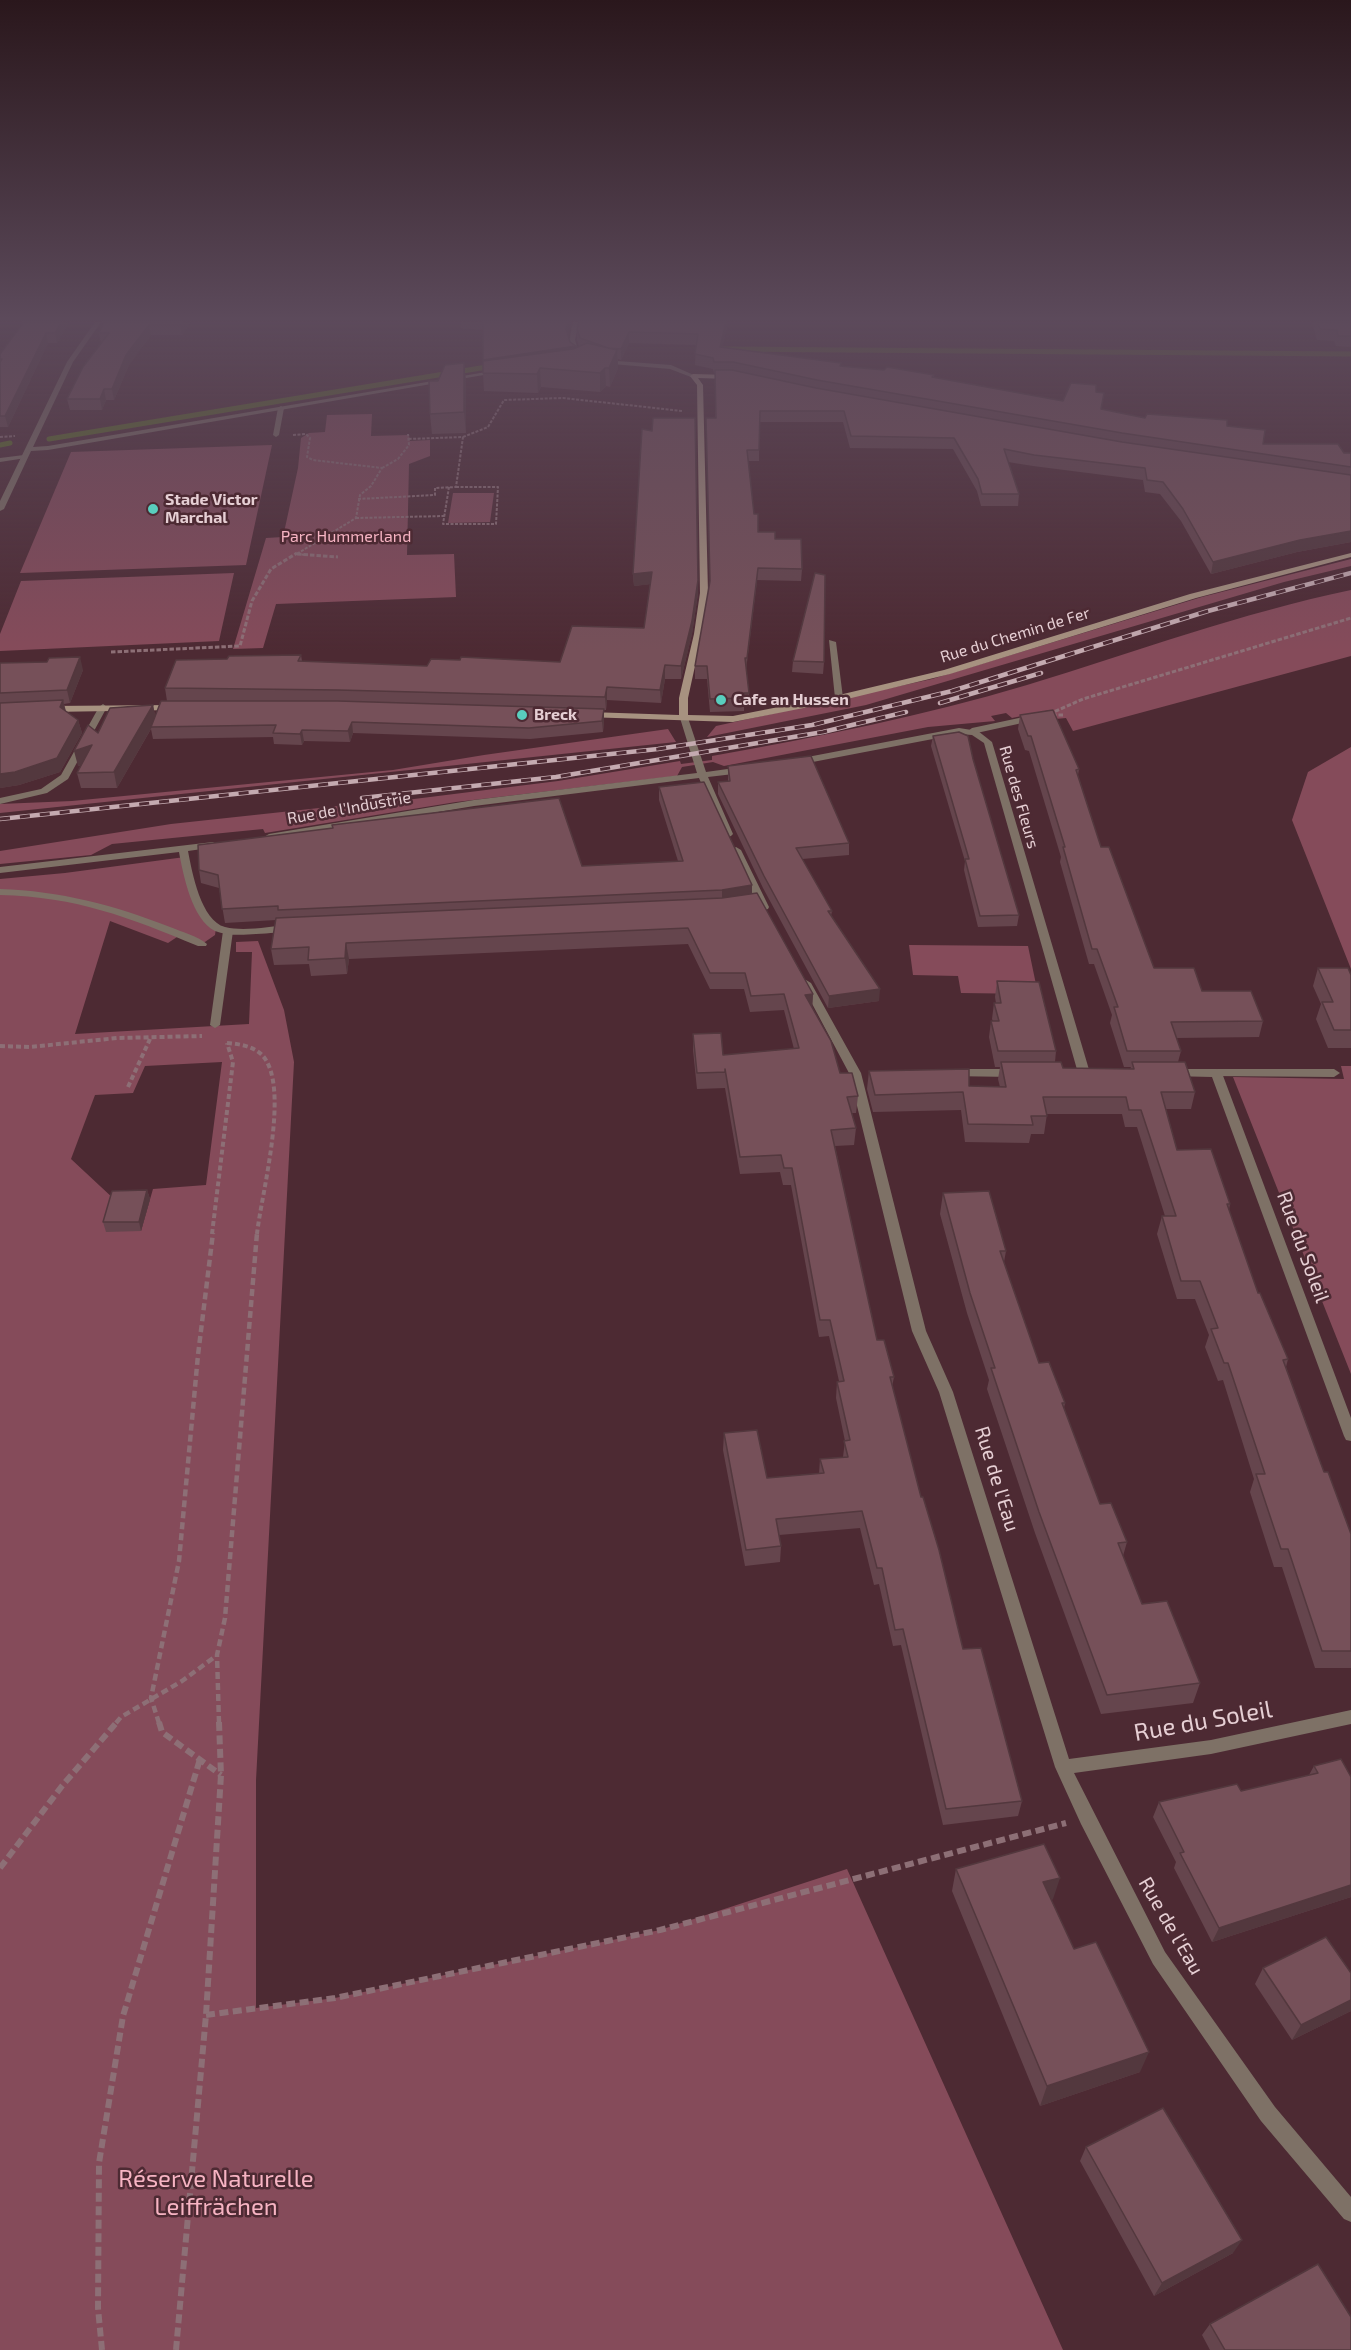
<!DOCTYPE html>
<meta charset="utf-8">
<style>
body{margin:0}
canvas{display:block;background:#4d2a33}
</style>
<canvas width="1351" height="2350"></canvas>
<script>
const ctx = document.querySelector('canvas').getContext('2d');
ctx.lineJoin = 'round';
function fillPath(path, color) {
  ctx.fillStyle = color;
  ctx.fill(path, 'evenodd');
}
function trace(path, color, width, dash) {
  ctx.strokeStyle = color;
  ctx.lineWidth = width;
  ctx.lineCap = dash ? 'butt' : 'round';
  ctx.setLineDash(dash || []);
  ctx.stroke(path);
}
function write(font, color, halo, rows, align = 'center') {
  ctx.font = font + ' "Exo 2",sans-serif';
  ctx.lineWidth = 5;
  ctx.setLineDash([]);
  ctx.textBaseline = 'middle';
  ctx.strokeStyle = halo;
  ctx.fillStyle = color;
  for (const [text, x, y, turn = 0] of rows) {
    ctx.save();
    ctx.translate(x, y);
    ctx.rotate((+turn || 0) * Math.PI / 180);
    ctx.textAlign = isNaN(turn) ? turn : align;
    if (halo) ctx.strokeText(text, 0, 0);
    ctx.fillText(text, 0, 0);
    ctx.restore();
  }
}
fillPath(new Path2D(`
 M372 414 371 436 409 435 410 441 430 440V456L409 464 407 555 454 554 456 597 276 604 263 648 233 649 266 538 283 537 298 468 301 438 309 433 325 432 327 415Z
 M272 445 246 565 20 573 71 452Z
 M453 493H494L490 522 448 523Z
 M1351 559V566L1284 582 866 705 707 737 716 726 932 679 1202 597Z
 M234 573 219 641 0 651V634L21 581Z
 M1351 590V656L1073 731 1066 718 1055 719 1050 710 1012 718 1006 713 991 716 995 721 928 727 724 766 713 762 682 767 677 776 456 802 265 833 263 829 112 844 91 855 0 864V851L171 824 347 805 382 803 558 781 680 761 681 764 712 760V756C819 737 923 716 1027 685 1135 652 1241 613 1351 590Z
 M668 729 676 742 0 813V804L72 801 393 770 484 755Z
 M1351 747V969L1292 820 1308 772Z
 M185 857 197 901 216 928 215 935 202 944 180 935 168 943 110 921 75 1034 249 1024 252 952H236V942L258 941 284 1010 294 1062 256 1780V2008L335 1998 660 1930 847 1869 1063 2350H0V879L65 873ZM222 1062 206 1185 153 1189 141 1231 115 1200 71 1159 95 1095 133 1093 145 1066Z
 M909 945 1028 946 1038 994 961 993 958 976 913 975Z
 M1341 1066H1351V1374L1233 1077 1344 1079Z`), '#854b5a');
trace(new Path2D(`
 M721 349 1351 354
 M49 439 493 366
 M0 445 10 443`), '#596e22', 5);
trace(new Path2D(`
 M293 435 306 434 310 438 307 457 313 460 382 468 371 486 360 495 356 518 295 555
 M0 437 15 436
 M463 437 488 427 504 400 563 398 682 411
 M382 468 398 459 409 445 408 434
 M449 487 443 524H496L498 487H456
 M358 499 435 495V488L456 487 463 437 408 439
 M356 518 445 516
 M297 554 308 555`), '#8d6f76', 2, [3, 1.5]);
trace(new Path2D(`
 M297 554 338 557
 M111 652 240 646 252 601 271 569 297 553
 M1049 714 1083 699 1351 618
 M1052 715H1064`), '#8d6f76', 3, [4.5, 2]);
trace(new Path2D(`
 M227 1043C239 1044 252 1046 261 1054 292 1083 261 1195 257 1234
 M0 1046 30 1047 117 1038 202 1036
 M128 1087 150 1039
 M212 1234 233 1062 227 1043`), '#8d6f76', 4, [5, 3]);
trace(new Path2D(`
 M116 1723 121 1717 182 1681 216 1656
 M159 1723 151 1698 179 1561 198 1355 213 1233
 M219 1723 217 1655 225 1618 257 1233`), '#8d6f76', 4.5, [7, 4]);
trace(new Path2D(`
 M159 1722 162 1732 221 1775
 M0 1868 62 1786 117 1722
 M206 2015 335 1998 660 1930 1066 1823
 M102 2350 98 2308 99 2163 123 2016 200 1759
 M176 2350 206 2015 221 1775 219 1722`), '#8d6f76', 6, [9, 4.5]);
fillPath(new Path2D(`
 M281 406 284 408 279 435 276 437 273 435 278 408Z
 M24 455 27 457 26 458 0 462V458Z
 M1033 715 1036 716V720L972 734 968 731 972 728Z
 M0 889C60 891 114 905 170 927 182 932 198 936 207 944L206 946H198C128 917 77 897 0 895Z
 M228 928 233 931 220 1025 215 1028 210 1025 223 931Z
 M1216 1069H1334L1340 1073 1334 1077 1212 1076 1210 1073 1212 1070Z`), '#7e7166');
fillPath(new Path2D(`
 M95 322H101L73 362 33 447 48 446 498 370 501 372 48 450 31 451 4 509 0 511V501L67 362Z
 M573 322H579L575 340 578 350 583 354V356C565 354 570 335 573 322Z
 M603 360 671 365 696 376 691 377 670 369 601 363Z
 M829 640 836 642 843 698 839 701 835 698Z
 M103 704 107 707 68 779 47 793 0 804V798L41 789 61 775 99 707Z
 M684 715 688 718 706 772 742 767 747 770 742 773 708 777 733 834 731 836 728 837 723 834 699 778 474 806 269 840 264 837 269 834 474 800 697 773 680 718Z
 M959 728 978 731 992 742 1090 1073 1088 1076 1084 1077 1078 1073 984 743 972 735 959 734 797 765 792 762 797 759Z
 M213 842 218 845 216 847 188 851C192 872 201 921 225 927 245 932 270 926 290 925L294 926V930C282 933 269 933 256 934 243 935 227 936 215 931 192 920 183 874 179 852L0 873V867Z
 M736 847 741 850 769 907 768 909 764 910 759 907 731 850Z
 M806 980 811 983 861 1073 926 1331 953 1392 1069 1759 1211 1740 1351 1710V1724L1211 1754 1074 1773 1165 1952 1275 2107 1351 2197V2222L1344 2219 1261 2121 1153 1964 1081 1824 1055 1767 939 1392 912 1331 849 1073 801 983Z
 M953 1069H1013L1019 1073 1013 1077 949 1076 947 1073 949 1070Z
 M1175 1069H1216L1222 1073 1351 1418V1441L1346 1440 1344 1436 1212 1077 1171 1076 1169 1073 1171 1070Z`), '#7e7166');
fillPath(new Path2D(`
 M693 374 729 375 732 377 729 379 698 378 703 385 708 593 702 634 688 698V715L733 716 839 695 944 670 1190 594 1351 553V557L1196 598 950 674 839 701 733 722 586 717 585 715 589 712 679 715V698L694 634 700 593 697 385 690 376Z
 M173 705 176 706V710L49 712 45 709 49 706Z`), '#a79280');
const rail = new Path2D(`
 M940 703 1041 673
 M362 798 556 777 823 732 906 712
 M0 819 658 749 812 725 952 691 1208 611 1351 573`);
trace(rail, '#c4aab0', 4.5);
trace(rail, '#4d2a33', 3, [10]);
fillPath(new Path2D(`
 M69 322 57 343H48L8 427H0V354Z
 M104 322H191L182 335H151L129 365 114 400H106L102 410H70L67 399 101 343 99 333Z
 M461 322H571L568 334 570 342 576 346V347L579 346 577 340V329L728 322 722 348 841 363V366L934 375V378L1063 401 1096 392 1101 409 1123 414 1145 418 1227 426 1263 444 1351 453V542L1297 552 1211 574 1181 521 1160 494 1145 492 1143 480 1033 466 1008 462 1019 494 1018 506H981L977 491 953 449 850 448 843 422H759V461H748L754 514 758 532 775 539 802 569 801 581 757 580 746 670 749 693V706H744V711L710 712 707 679H695V666L710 583 706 429 715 418V373H714L713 369 695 365 696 345 629 343 621 360 618 359V368L610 387 606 386 600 392 541 387 538 393 484 391 483 373V330L461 328Z
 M1312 322H1351V347L1336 346 1334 341 1317 340Z
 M464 363 466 382V433L432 434 430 414 438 381Z
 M633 574 698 593 692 634 681 679H665L661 703 607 700 606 710H604V720L603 732 530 739 353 733 350 742 304 741 302 745 274 744 273 737 153 739 151 729 117 788H81L77 773 82 765 78 766 98 733 153 705 155 716 167 701 165 688 227 659 301 655 302 661 427 666 460 660 560 662 644 628 650 584 634 586Z
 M793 661 824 662 823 674 792 672Z
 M0 663 83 670 70 703 64 704 66 711 78 720 82 733 60 772 19 785 0 788Z
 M1020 715 1079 769 1078 775 1101 847 1154 968 1263 1021 1259 1037 1176 1038 1181 1051 1178 1062 1195 1092 1191 1109H1166L1177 1150 1230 1204 1229 1210 1258 1293 1288 1359 1286 1367 1324 1472 1351 1534V1668H1315L1282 1567H1274L1250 1492 1254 1479 1223 1380 1218 1381 1205 1347 1209 1335 1195 1299H1177L1157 1234 1162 1216H1165L1137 1127H1125L1122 1114H1047L1044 1134H1031L1029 1143 965 1142 961 1110 873 1112 867 1089 869 1071 969 1086 1000 1087 998 1079 1000 1067H995L989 1037 991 1021H993L992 1019 994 1003H996L995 997 997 981 1056 1051 1055 1062 1063 1068 1130 1069 1131 1067H1124L1110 1023 1112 1015 1094 964H1089L1060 862 1061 857 1029 751 1025 750 1018 729Z
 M933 736 973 759 1019 915 1017 926 978 927 964 870 965 861 931 746Z
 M728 766 849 843V855L802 859 832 911 831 916 879 1001 828 1008 763 888 718 794V782L728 781Z
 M659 787 752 885V894L813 994 812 1008 840 1073 858 1096 856 1113H851L856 1128 854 1145 835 1146 877 1340 894 1377 892 1387 921 1497 963 1649 1022 1801 1018 1816 943 1825 901 1645 893 1646 879 1584 874 1585 860 1528 779 1535 781 1546 780 1562 745 1566 723 1450 724 1433 767 1478 819 1474 820 1459 843 1457 845 1441 836 1398 837 1382 839 1381 829 1336 819 1337 791 1185H783L780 1172 740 1174 725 1088 697 1089 693 1050V1034L723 1055 794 1049 784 1010 750 1012 744 989H710L688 944 349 959 347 974 311 976 309 964 274 965 271 949 276 920 225 923 219 888 201 883 199 870 333 828 582 866 678 861 659 800Z
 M1318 968 1351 975V1048H1328L1316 1019 1321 1004 1313 986Z
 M147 1190 150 1199 141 1231 106 1232 103 1222Z
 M943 1193 1006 1251 1004 1262 1039 1363 1065 1403 1064 1408 1100 1504 1127 1542 1123 1556 1142 1604 1200 1683 1193 1703 1101 1714 1035 1533 987 1389 989 1380 967 1313 940 1214Z
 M1314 1766 1351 1777V1897L1212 1942 1174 1868 1176 1862 1153 1817 1159 1802 1241 1791 1309 1775Z
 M956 1869 1053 1899 1051 1900 1074 1949 1140 2072 1040 2106 952 1891Z
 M1263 1968 1351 1973V2011L1292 2040 1255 1984Z
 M1086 2147 1233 2253 1154 2296 1080 2161Z
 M1210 2324 1351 2350H1210L1202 2335Z`), '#65454d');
fillPath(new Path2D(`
 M61 322H69L57 343 55 333Z
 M182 322H191L182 335 180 325Z
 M568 322H571L567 340 566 329Z
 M726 322H728L720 358V347Z
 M149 325 151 335 129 365 114 400 112 389 126 355Z
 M629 332V343L621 360V349Z
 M46 333 48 343 8 427 5 416Z
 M576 346 577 357 483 360Z
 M617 350 618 368 610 387 609 368Z
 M464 363 466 382V433L464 412Z
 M540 368 541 387 538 393 537 374Z
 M605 368 606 386 600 392V373Z
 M104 389 106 400 102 410 100 399Z
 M1351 531V542L1297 552 1211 574 1213 562 1300 540Z
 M758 568 757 580 746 671 747 658Z
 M652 572V584L634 586 633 574Z
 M698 580V593L692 634 681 679V666Z
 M80 657 83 670 70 703 67 690Z
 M665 665V679L661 703 660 690Z
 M607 687V700L606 710 605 697Z
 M63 700 66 713 60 707Z
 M153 705 156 720 117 788 114 772Z
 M604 709V720L603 732 602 721Z
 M78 720 82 733 60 772 19 785 0 788V774Z
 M352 722 353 733 350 742 348 731Z
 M302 730 304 741 302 745 300 734Z
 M92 745 95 760 78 766 74 751Z
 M752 885V898L722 904V890Z
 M346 943 349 959 347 974 345 958Z
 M880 989 879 1001 828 1008 829 996Z
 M813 994 812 1010 805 995Z
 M147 1190 150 1199 141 1231 139 1222Z
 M1060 1878 1053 1899 1037 1904 1043 1882Z
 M1351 1885V1897L1212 1942 1219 1928Z
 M1351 2000V2011L1292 2040 1301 2025Z
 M1149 2052 1140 2072 1040 2106 1047 2086Z
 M1242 2240 1233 2253 1154 2296 1162 2283Z`), '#53383e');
const building = new Path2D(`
 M24 322H61L55 333H46L5 416H0V362L2 359H0V354Z
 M104 322H182L180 325H149L126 355 112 389H104L100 399H67L83 367 109 333H99Z
 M483 322H568L566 329 570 342 576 346 483 360Z
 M579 322H726L720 347 841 363 840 366 884 370 887 367 934 375 932 377 1063 401 1071 383 1096 385V392L1104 393 1101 409 1145 418 1147 414 1227 420V426L1265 430 1263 444H1338L1344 453H1351V467L1122 433 817 380 733 362H714L713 358 695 354 698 334 629 332 621 349 608 348 580 338 577 329Z
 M1317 322H1351V336H1338L1337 330 1320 329Z
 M587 343 617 350 609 368H605L600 373 540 368 537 374 483 373V361L573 349Z
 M464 363V412L430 414 429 381H438L445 365Z
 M715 370H732L816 388 1122 442 1351 475V531L1300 540 1213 562 1183 509 1163 482 1147 480 1145 468 1034 455 1004 449 1019 494H982L978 479 954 438 851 436 844 411H760L759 450H747L754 514H758V532H775V539H801L802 569 758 568 747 658H745L749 693H744V698L710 699 707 666H695L710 581 706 418H716Z
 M653 418H695L698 580 692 621 681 666 665 665 660 690 607 687 605 697 338 690 165 688 176 660 227 659 229 656 301 655 298 661 427 666 431 659 460 660 461 657 560 662 572 626 644 628 652 572 633 574 642 429 652 431Z
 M815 573 825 575 824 662 793 661Z
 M80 657 67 690 0 693V663L47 662 49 658Z
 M63 700 60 707 78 720 57 758 15 772 0 774V703Z
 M161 701H338L604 709 602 721 529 728 352 722 348 731 302 730 300 734 273 733 276 725 151 727Z
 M153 705 114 772 77 773 92 745 74 751 88 725 98 733 110 708Z
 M1053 710 1079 769 1076 770 1101 847H1109L1154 968H1194L1202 991H1251L1263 1021 1171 1022 1181 1051H1127L1114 1007H1118L1097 949H1092L1063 847H1065L1031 736H1028L1020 715Z
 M959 732 968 736 973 759 1019 915 980 916 965 859H969L933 736Z
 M811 756 849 843 796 848 832 911H828L880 989 829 996 764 876 718 782 730 781 728 766Z
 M704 782 752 885 722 890 278 910V906L222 909 218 875 199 870 198 845 333 828 332 825 559 798 582 866 683 861 659 787Z
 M757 893 813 994 805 995 831 1041 840 1073H852L858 1096 847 1097 856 1128 831 1130 877 1340H884L894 1377H890L921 1497H923L939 1550 963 1649 981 1648 1022 1801 946 1809 903 1629 895 1630 882 1568H877L862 1511 776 1519 781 1546 746 1550 724 1433 757 1430 767 1478 824 1473 820 1459 848 1457 844 1441 850 1440 837 1382 844 1381 830 1320H820L792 1168H784L781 1155 740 1157 725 1069V1072L697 1073 693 1034 721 1033 723 1055 799 1048 784 994 751 996 745 973H710L688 928 346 943 345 958 308 960 309 947 271 949 276 918 722 898Z
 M1318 968H1348L1351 975V1030H1334L1322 1002H1333Z
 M997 981 1039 982 1056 1051H998L991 1021H999L994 1003H1001Z
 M1001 1062H1061L1063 1068 1134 1069 1132 1062H1185L1195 1092H1161L1177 1150 1211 1149 1230 1204H1227L1258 1293H1260L1288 1359 1283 1360 1324 1472H1328L1351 1534V1651H1322L1288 1549H1281L1256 1474H1265L1228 1363H1224L1211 1329 1218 1328 1200 1281H1181L1162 1216H1176L1141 1110H1129L1126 1097H1043L1047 1116H1031L1033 1125 968 1124 963 1092 875 1095 869 1071 969 1069V1086L1006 1087Z
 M147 1190 139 1222H103L112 1191Z
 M989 1191 1006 1251H1000L1039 1363 1049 1362 1065 1403H1062L1100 1504 1111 1503 1127 1542 1118 1543 1142 1604 1167 1601 1200 1683 1107 1695 1039 1512 991 1368H995L970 1293 943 1193Z
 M1341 1759 1351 1777V1885L1219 1928 1180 1853 1184 1852 1159 1802 1237 1784 1241 1791 1318 1773 1314 1766Z
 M1044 1844 1060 1878 1043 1882 1074 1949 1096 1942 1149 2052 1047 2086 956 1869Z
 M1326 1937 1351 1973V2000L1301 2025 1263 1968Z
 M1163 2108 1242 2240 1162 2283 1086 2147Z
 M1318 2264 1351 2317V2350H1225L1210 2324Z`);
fillPath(building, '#765059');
trace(building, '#53383e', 1.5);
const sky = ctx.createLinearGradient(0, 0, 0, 651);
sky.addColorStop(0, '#2a171c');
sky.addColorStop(0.49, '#5c4a5b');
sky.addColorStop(1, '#5c4a5b00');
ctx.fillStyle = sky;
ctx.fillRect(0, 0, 1351, 651);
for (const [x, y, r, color] of [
 [153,509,6,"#59cebe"],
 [721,700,6,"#59cebe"],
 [522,715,6,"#59cebe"]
]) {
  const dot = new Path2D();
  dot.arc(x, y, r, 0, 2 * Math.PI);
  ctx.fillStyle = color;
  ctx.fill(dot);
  trace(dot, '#4d2a33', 2);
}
write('bold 16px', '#e6cfd4', '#4d2a33', [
 ["Stade Victor",165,500],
 ["Marchal",165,518],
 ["Cafe an Hussen",733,700],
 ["Breck",534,715]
], 'left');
write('16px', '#f7b4c3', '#4d2a33', [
 ["Parc Hummerland",346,537]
]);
write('16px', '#e6cfd4', '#4d2a33', [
 ["Rue du Chemin de Fer",1015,635,-17],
 ["Rue des Fleurs",1019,797,74],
 ["Rue de l'Industrie",349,808,-10]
]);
write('20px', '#e6cfd4', '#4d2a33', [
 ["Rue du Soleil",1303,1247,70],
 ["Rue de l'Eau",997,1479,73],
 ["Rue de l'Eau",1171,1926,60]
]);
write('24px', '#e6cfd4', '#4d2a33', [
 ["Rue du Soleil",1203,1721,-10]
]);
write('24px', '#f7b4c3', '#4d2a33', [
 ["Réserve Naturelle",216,2179],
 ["Leiffrächen",216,2207]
]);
</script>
